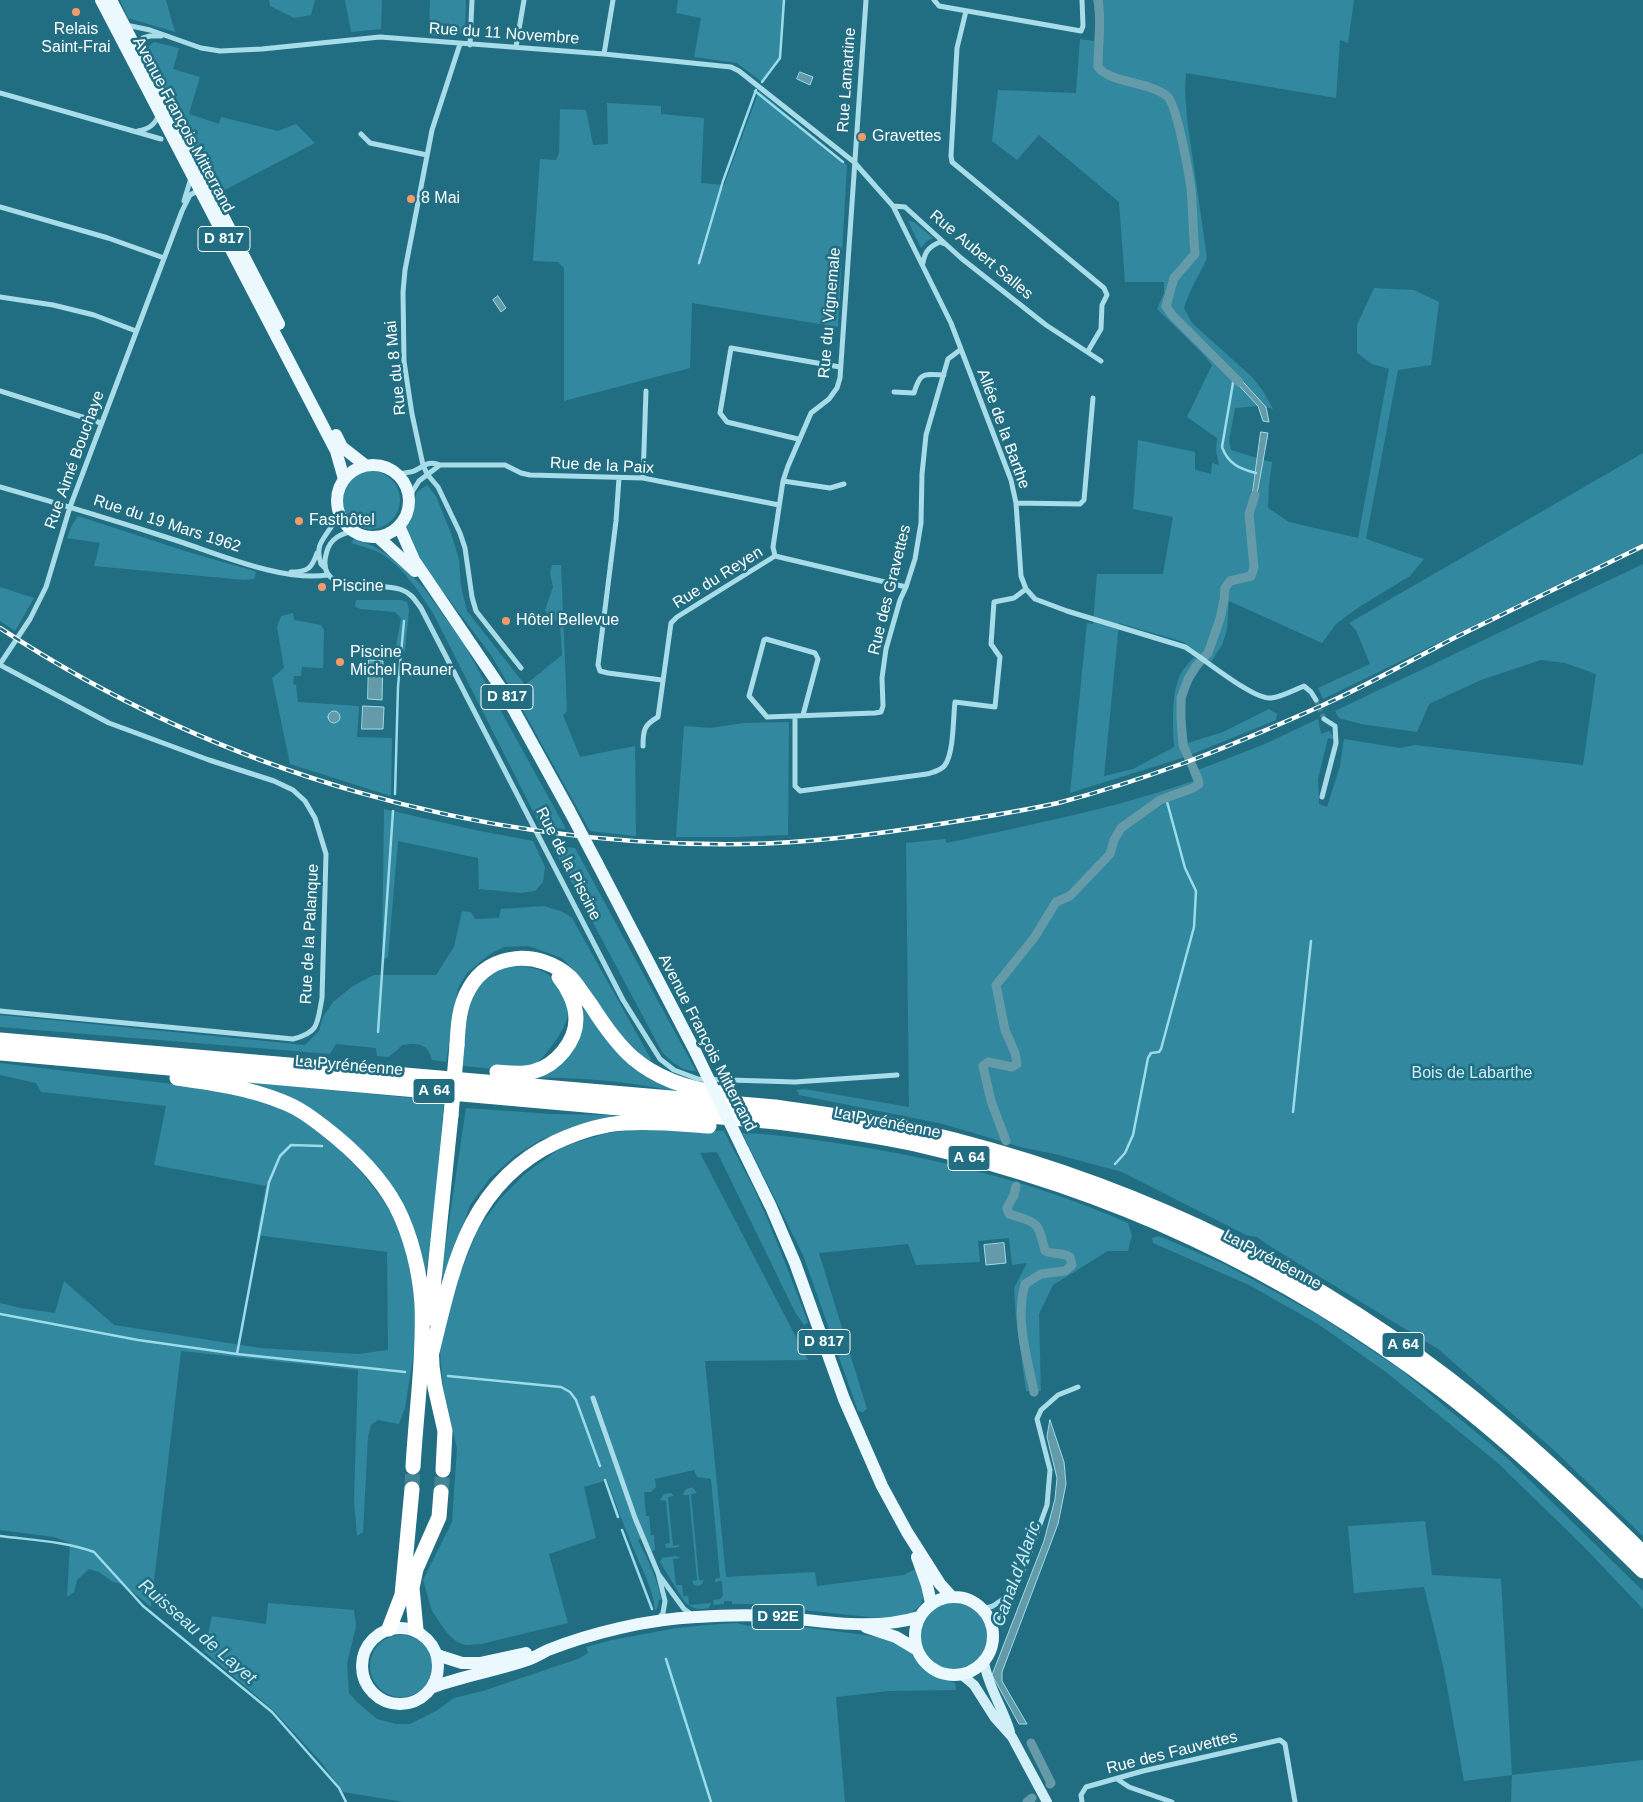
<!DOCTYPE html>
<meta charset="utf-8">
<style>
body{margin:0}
canvas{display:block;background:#216e83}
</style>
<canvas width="1643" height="1802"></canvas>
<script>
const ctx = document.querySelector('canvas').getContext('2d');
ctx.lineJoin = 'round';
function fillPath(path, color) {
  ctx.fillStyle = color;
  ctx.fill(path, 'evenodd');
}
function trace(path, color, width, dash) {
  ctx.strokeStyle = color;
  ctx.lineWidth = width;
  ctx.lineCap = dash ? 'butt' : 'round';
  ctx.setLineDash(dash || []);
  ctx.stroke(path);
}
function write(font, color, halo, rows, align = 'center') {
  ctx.font = font + ' Helvetica,sans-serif';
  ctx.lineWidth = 5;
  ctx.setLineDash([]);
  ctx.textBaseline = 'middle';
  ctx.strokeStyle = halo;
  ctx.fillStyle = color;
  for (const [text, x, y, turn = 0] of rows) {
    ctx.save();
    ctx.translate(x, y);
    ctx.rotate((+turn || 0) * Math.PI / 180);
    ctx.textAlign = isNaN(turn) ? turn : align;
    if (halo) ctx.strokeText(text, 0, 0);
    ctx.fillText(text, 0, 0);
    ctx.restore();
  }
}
fillPath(new Path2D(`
 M120 0H166L175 32 128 18Z
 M269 0H315L311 15 294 18 270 6Z
 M345 0H382L381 29 351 32Z
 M430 0H466L465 31 453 37 429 35Z
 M678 0H784L780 58 762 82 737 63 694 57 701 18 676 13Z
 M1093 0H1354L1348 43 1340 40 1336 98 1186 73 1185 90 1187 119 1207 258C1199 276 1190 288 1184 308L1192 323 1252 377 1263 391 1273 409 1266 407 1234 373 1231 377 1258 406 1235 408 1229 441 1231 450 1257 458 1249 504 1258 496 1263 460 1272 462 1269 485 1268 508 1289 522 1358 538 1389 369 1372 364 1357 353V325L1374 288 1414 290 1439 302 1431 365 1398 370 1366 539 1424 559 1410 576 1359 607 1336 624 1322 643 1229 601 1227 630 1222 645 1211 662 1184 642 1119 623 1104 776 1133 769 1174 747C1173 726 1171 701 1178 680 1181 671 1188 664 1194 657L1202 667C1180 695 1184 710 1188 743L1223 732 1269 709 1277 714 1276 720 1185 757 1070 793 1087 623 1093 624 1097 574H1163L1173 517 1133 509 1138 440 1195 452V470L1211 474 1212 463 1219 465 1216 450 1217 438 1187 417 1212 365 1202 353 1157 309 1164 293V282H1125L1119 202 1039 135 1017 160 992 141 998 90 1076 93 1080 39 1094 41 1096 17Z
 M154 42 179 48 173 69 200 77 189 114 219 124 221 117 278 131 296 124 315 143 219 193 148 55 149 46Z
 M759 91 847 165 838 327 692 303 690 368 564 401V268L558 262 533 261 540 159 556 160 559 154 560 109 586 110 593 145 608 144 607 103 661 106V114L704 118 701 183 724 185Z
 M908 221 914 222 933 238 927 241 921 248Z
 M1643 453V543L1323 699 1318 688 1370 664 1356 630 1349 623Z
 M342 500a29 29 0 1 1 58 0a29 29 0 1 1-58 0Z
 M427 485 436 496 452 536 459 560 461 586 467 611 525 685 562 655 560 623 551 618 545 610 553 587 550 573 552 565H561L567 711 563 715 580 757 635 746 636 836 590 831 514 694 491 655 432 577 408 541 406 525 417 492Z
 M78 516 188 552 254 571 256 572 254 579 245 580 94 566 100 543 67 538 72 525Z
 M354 539 373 546 396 560 423 587 464 644 566 829 541 827 433 613C420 593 405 570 385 556 376 550 362 546 351 543Z
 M1643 564V1536L1555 1451 1438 1349 1268 1245 1257 1237 1246 1235 1122 1172 1055 1154 1024 1148 943 1124 799 1095 797 1090 804 1089 909 1107 906 843 945 839 947 843C1029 825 1113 809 1193 781L1190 773 1265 744 1318 719 1321 734 1329 731 1337 740 1328 738 1318 779 1319 804 1327 807 1340 766 1344 739 1400 748 1415 745 1583 765 1596 674 1565 663 1541 660 1481 680 1429 704 1417 732 1361 724 1339 718 1335 711Z
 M0 587 34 598 15 631 0 621Z
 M356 600H401L407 602 409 610 405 651 395 652 401 618 395 612 360 609 355 606Z
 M293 613 294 620 321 625 324 630 323 668 302 667 301 676H294L293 684 296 685 298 702 359 706 357 737 392 738 391 796 290 764 272 678 284 668 277 627 281 616Z
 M789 722 788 835 734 837H676L684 726 711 728 743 723Z
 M384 809 475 830 533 841 545 867 543 882 535 891 521 893 479 889 478 858 398 841 388 957 382 960Z
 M552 846 575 848 696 1071C682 1072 671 1061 662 1052Z
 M544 906 563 912 572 918 652 1061 645 1059 633 1049 615 1030 586 984 562 958 529 946 504 947 490 954 467 973 458 988 446 1062 432 1060C427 1043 419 1043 402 1045L396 1051 388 1057 377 1056 376 1048 336 1044 330 1054 0 1027V1015L305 1045 319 1031 323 1017 333 1002 353 986 374 975H436L454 947 462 911 471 912 475 919 499 918 501 909Z
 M522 966C530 968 540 969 547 974 557 980 568 998 568 1009 569 1021 560 1035 553 1044 547 1052 541 1061 532 1065 514 1074 482 1067 463 1066 465 1032 465 978 506 968 511 966 517 967 522 966Z
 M587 1008 675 1088V1091C625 1082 585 1077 535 1078L547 1071 580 1011Z
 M0 1063 222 1090 284 1109 312 1125 331 1140 362 1173 388 1206 404 1243 414 1287 418 1326 405 1408 399 1424 378 1420 371 1425 368 1437 363 1532 357 1536 354 1501 358 1370 181 1351 151 1607 123 1584 113 1582 99 1572 89 1569 77 1580 74 1592 67 1597 70 1543 54 1537 0 1530V1303L20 1308 55 1313 64 1281 114 1325 260 1348 358 1354 388 1350 387 1252 257 1235 266 1186 154 1165 166 1106 41 1092 36 1083 0 1075Z
 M246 1082 444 1101 433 1228 426 1273H422L411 1231 345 1139 245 1084Z
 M466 1108 552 1114 612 1115 613 1120 542 1139 516 1155 490 1178 470 1205 445 1277 441 1276Z
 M648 1128 724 1131C734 1152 746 1172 756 1193 775 1236 792 1279 808 1323L804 1325 795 1312 717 1152 700 1153 808 1360 705 1361 726 1577 815 1572 817 1586 904 1575 915 1569 922 1583 923 1598 920 1606 911 1613 888 1619 783 1608 774 1604H732V1601H724V1604L714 1605 713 1600 721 1599V1597H723L722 1581 715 1582V1579L720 1578 711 1479 697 1477 694 1470 655 1479 656 1487 651 1492H644L646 1516H649L651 1535H654L655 1550 652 1551 643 1538 638 1540C647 1559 658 1579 661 1600H659L657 1609 655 1610C653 1589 642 1569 634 1550 624 1527 616 1504 607 1480L584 1487 596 1538 549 1554 568 1623 481 1644 466 1645 457 1642 449 1635 440 1623 432 1611 423 1580 452 1522 457 1448 443 1387 440 1351 452 1294 478 1229 500 1199 526 1173 562 1147 607 1133Z
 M742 1133C772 1134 800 1138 829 1142 930 1156 1035 1182 1128 1223L1132 1235 1128 1251H1108L1053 1285 1039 1314 1041 1391H1026L1016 1318 1014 1288 1027 1263 1012 1265 1009 1238 978 1241 980 1262 916 1265 908 1244 819 1253 867 1409 863 1412 858 1411 803 1255Z
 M1159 1236 1224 1264 1318 1315 1400 1369 1508 1459 1643 1591V1609L1585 1548 1499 1464 1386 1372 1318 1324 1249 1285 1153 1243 1152 1238Z
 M692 1487 697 1493 691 1494 699 1580H704L702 1584 698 1586 694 1585 692 1581 697 1580 689 1495H683L685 1490Z
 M671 1493 674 1496 668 1497 673 1546 679 1545V1547L666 1548 665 1544 670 1543 666 1501 660 1500 664 1494Z
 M1425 1521 1432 1575 1501 1579 1512 1775 1643 1760V1802H1511L1512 1775 1464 1781 1443 1665 1424 1587 1354 1593 1348 1526Z
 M676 1556 680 1558 673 1559 676 1585H682L683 1596H688L689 1605 711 1603 709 1608C700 1610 691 1609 684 1601L660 1562 662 1558Z
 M921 1636a33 33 0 1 1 66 0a33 33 0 1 1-66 0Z
 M268 1603 354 1610 356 1626 347 1664 349 1693 357 1702 377 1719 396 1724H410L436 1711 454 1698 483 1691 578 1659 588 1653 586 1647 612 1640 677 1628 707 1625 737 1623 748 1626 777 1628 795 1626 880 1637 908 1648 922 1667 936 1677 955 1683 956 1690 889 1691 836 1697 845 1802H404L343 1792 322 1763 273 1710 204 1651 212 1616 266 1624Z
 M370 1666a31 31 0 1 1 62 0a31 31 0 1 1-62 0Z`), '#31889f');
const water = new Path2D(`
 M800 72 813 77 810 85 797 79Z
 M498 296 506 308 501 312 493 300Z
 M1234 372 1266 407 1269 422 1263 421 1258 406 1231 377Z
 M1261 432 1268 433 1255 506 1249 504 1252 495Z
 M369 660 383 661 382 700 368 699Z
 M363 706 384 707 383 729H362Z
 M328 717a6 6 0 1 1 12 0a6 6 0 1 1-12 0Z
 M1004 1243 1006 1263 986 1265 984 1245Z
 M1050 1420 1064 1462 1066 1484 1058 1524 1002 1672V1681L1027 1724H1019L992 1675 1044 1541 1055 1499 1057 1478 1047 1437Z`);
fillPath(water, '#659ba9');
trace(water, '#9bdbea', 1);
trace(new Path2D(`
 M762 82 780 58 784 0
 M755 91 843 162
 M699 263 723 181 756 90
 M1234 377 1222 447C1228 464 1240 469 1256 473
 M395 794 398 687 404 621
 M378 1032 393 811
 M1293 1112 1311 941
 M1115 1164 1125 1153 1133 1135 1148 1058 1151 1053 1159 1052 1161 1049 1194 927 1196 891 1185 868 1166 798
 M0 1314 138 1340 237 1354 405 1372
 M237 1354 269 1182 280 1156 291 1145 322 1146
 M448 1376 561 1387 570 1392 576 1400 600 1466
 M605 1480 618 1517
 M622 1530 652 1609
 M0 1536C30 1540 65 1541 94 1552L143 1606 272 1712 339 1788 346 1802
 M666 1659 711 1802`), '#9bdbea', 2.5);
trace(new Path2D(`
 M1098 0C1102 23 1098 44 1098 67 1112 84 1148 81 1167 96 1177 104 1189 174 1191 189 1193 210 1193 232 1195 254L1174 278 1166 306 1172 315 1239 382
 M1006 1141 991 1101 983 1066 988 1062 1012 1067 1017 1064 1015 1053 1005 1030 996 985 1034 938 1056 902 1070 896 1110 854 1114 840 1121 828 1160 800 1193 788 1199 784 1198 779 1183 745 1181 719V698L1188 679 1196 666 1208 653 1220 619 1224 600 1225 588 1230 581 1251 576 1254 567 1249 514 1255 495
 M1016 1186 1014 1195 1007 1208 1009 1214C1038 1223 1038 1221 1045 1251 1054 1255 1061 1252 1070 1257L1072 1265 1065 1271 1041 1274 1025 1284C1015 1319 1027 1357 1034 1392
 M1031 1743 1051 1783 1050 1784
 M1027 1802 1032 1798`), '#659ba9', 9);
trace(new Path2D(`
 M1316 700 1324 719`), '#428496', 5, [5, 2.5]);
trace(new Path2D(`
 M412 1489 413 1467
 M441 1492 443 1470`), '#428496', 15, [15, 8]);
trace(new Path2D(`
 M934 0 939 6 1081 31 1083 26 1082 0
 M966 11 957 48 951 156 952 162 1104 288 1107 295 1102 305 1101 329 1088 351
 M126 25 150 30 201 48 220 51 262 49 380 37 604 54 731 67 739 71 854 162 893 206 951 323 1011 480 1016 503 1021 576 1026 589 1035 599 1067 611 1185 647C1202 657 1253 700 1271 698 1282 697 1294 690 1304 686L1311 692 1316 700
 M460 44 432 130 405 270 403 292 404 361 412 414 423 465 427 474 438 487 460 533 465 548 472 597 476 611 521 668
 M470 45 472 0
 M516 47 524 0
 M139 48 143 38 150 36H161
 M604 54 613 0
 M0 93 161 139
 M138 131C149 129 155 125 159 114
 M361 134 370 143 427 155
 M184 201 191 178
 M893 206 905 207 961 258 1046 325 1101 361
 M0 207 108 238 164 258
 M923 263C925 251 929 247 940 242L945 244
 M0 297 53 305 94 315 136 331
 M0 391 101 423
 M894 392 914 393C920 372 923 374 944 375
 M798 439 727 422 720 413 731 348 840 367
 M398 474C403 473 409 473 414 471 424 466 429 460 440 465
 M619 478 616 521 598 665 600 671 608 673 662 680
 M643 478 646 391
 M783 481 830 488 844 484
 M0 487C60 504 119 522 178 541 221 555 284 582 328 575
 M409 497 419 481 440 465H505L521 473 530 475 643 478 779 505
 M1016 503 1080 504 1084 500 1093 398
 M353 531C341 534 331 538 327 551 312 598 378 580 402 590 411 593 415 600 421 608L623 1000 660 1059 674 1070 698 1079 795 1082 897 1075
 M775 556 773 547 783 481 788 466 811 413 829 399 837 388 840 378 866 0
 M325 568 321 564C314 543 325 539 334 522 336 517 336 511 337 506
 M291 572C308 572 312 568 317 553
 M0 664 30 619 46 587 70 507 182 211 190 195 199 190
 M0 665 109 723 209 760 274 781 293 790 305 801 315 818 326 854 322 998C317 1023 320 1032 293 1039L0 1011
 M803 715 818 659 815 653 766 639 764 640 749 696 767 717 875 713 881 712 883 706 882 678 886 649 900 600 906 587 915 559 921 523 922 474 926 435 948 359 960 350
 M795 716V786L800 791 927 774C933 772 941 771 945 765 954 752 953 718 955 702L995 707 1000 657 991 644 994 602 1014 598 1026 589
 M643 746C643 730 644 725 658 717L671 623 677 617 775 556 906 587
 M1322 797 1336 743 1335 726 1324 719
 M593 1398 635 1518 658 1573 665 1601 663 1613 658 1619
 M659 1575 684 1609 691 1614
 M983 1609 993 1606 1006 1597
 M994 1633 998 1618 1023 1571 1047 1505 1050 1470 1037 1419 1041 1410 1058 1395 1078 1387
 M1117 1779 1129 1787 1172 1802
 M1082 1802 1081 1795 1086 1787 1143 1771 1280 1740 1285 1744 1295 1802`), '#a8dce8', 5);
trace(new Path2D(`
 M984 1662C988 1687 1003 1708 1010 1732
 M962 1675 974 1685 995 1718 1012 1737 1047 1802`), '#d2eff7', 10);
trace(new Path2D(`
 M101 0 336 451 344 479
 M111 0 279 324
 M336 435 342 447 365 465
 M337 501a36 36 0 1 1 72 0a36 36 0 1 1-72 0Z
 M399 526 414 560 505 694 569 810
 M378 537 415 571
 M597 863 696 1053
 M743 1150 771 1207 795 1263 844 1399 882 1486 907 1532 940 1584 951 1596
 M917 1557 927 1585 931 1603
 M915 1636a39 39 0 1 1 78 0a39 39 0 1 1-78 0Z
 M866 1627 896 1637 916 1649
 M362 1666a38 38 0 1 1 76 0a38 38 0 1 1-76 0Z
 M437 1655 462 1663H480L526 1653
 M433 1687C463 1676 494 1671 524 1661 532 1659 540 1654 548 1650 591 1633 649 1619 696 1617 720 1616 744 1614 768 1616 819 1620 870 1632 919 1617`), '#ebf9fe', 12);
trace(new Path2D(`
 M0 1040 775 1107C822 1114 871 1120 918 1131 1115 1177 1288 1256 1449 1379 1518 1432 1581 1492 1643 1553
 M457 1045C458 1026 459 1006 469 989 489 951 540 950 570 977 578 985 584 996 591 1005 603 1024 616 1043 633 1058 658 1079 689 1089 720 1093
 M0 1053 777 1122C823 1128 870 1134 915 1144 1111 1189 1282 1268 1442 1390 1514 1445 1579 1508 1643 1571
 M497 1072C510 1073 523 1075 535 1071 556 1065 576 1042 576 1019 576 1004 568 988 559 977
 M177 1078C213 1083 249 1088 283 1102 299 1108 312 1118 325 1128 352 1149 379 1175 396 1206 411 1235 420 1272 422 1304 424 1358 416 1413 413 1467
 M430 1318 451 1115
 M431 1343 432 1366 435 1387 445 1431 443 1470
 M432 1352C453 1266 468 1184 556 1142 578 1132 602 1124 625 1123 653 1121 681 1124 709 1126
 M389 1629 402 1595 412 1489
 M416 1630 412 1588 416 1569 439 1517 441 1492`), '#fff', 15);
const rail = new Path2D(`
 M0 628C220 773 483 848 746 844 813 843 880 834 946 823 984 817 1022 811 1058 803 1100 792 1143 778 1184 763 1230 746 1276 726 1321 706 1366 686 1410 661 1454 638 1517 607 1580 577 1643 546`);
trace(rail, '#fff', 4.5);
trace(rail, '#216e83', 2.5, [8]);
trace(new Path2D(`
 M569 810 597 863
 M696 1053 743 1150`), '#ebf9fe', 12);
trace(new Path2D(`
 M451 1115 457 1045`), '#fff', 15);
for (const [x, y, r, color] of [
 [76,12,5,"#f59b69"],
 [862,137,5,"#f59b69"],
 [411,199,5,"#f59b69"],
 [299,521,5,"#f59b69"],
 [322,587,5,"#f59b69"],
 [506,621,5,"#f59b69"],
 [340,662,5,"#f59b69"]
]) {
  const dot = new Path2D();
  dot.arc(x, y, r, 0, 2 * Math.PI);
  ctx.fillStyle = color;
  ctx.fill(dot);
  trace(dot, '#216e83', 2);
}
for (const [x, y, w] of [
 [224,239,52],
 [507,697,52],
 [434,1091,42],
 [969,1158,42],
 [824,1342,52],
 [1403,1345,42],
 [778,1617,52]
]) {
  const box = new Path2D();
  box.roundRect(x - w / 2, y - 12.5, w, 25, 4);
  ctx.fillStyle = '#216e83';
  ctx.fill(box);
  trace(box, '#fff', 1);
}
write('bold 15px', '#fff', null, [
 ["D 817",224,239],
 ["D 817",507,697],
 ["A 64",434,1091],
 ["A 64",969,1158],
 ["D 817",824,1342],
 ["A 64",1403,1345],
 ["D 92E",778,1617]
]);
write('16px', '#fff', '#216e83', [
 ["Relais",76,30,"center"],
 ["Saint-Frai",76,48,"center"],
 ["Gravettes",872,137],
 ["8 Mai",421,199],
 ["Fasthôtel",309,521],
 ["Piscine",332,587],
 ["Hôtel Bellevue",516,621],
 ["Piscine",350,653],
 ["Michel Rauner",350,671]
], 'left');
write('16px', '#fff', '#216e83', [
 ["Rue du 11 Novembre",504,34,4],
 ["Rue Lamartine",847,80,-86],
 ["Avenue François Mitterrand",183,125,62],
 ["Rue Aubert Salles",981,255,40],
 ["Rue du Vignemale",830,313,-85],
 ["Rue du 8 Mai",396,368,-96],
 ["Allée de la Barthe",1003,429,70],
 ["Rue Aimé Bouchaye",75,460,-70],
 ["Rue de la Paix",602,466,3],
 ["Rue du 19 Mars 1962",167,524,18],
 ["Rue du Reyen",718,578,-32],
 ["Rue des Gravettes",890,590,-76],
 ["Rue de la Piscine",568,864,63],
 ["Rue de la Palanque",310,934,-87],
 ["Avenue François Mitterrand",707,1043,63],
 ["La Pyrénéenne",349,1066,5],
 ["La Pyrénéenne",887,1123,11],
 ["La Pyrénéenne",1272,1260,28],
 ["Rue des Fauvettes",1172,1753,-14]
]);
write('16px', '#cceef6', '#216e83', [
 ["Bois de Labarthe",1472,1074]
]);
write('italic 18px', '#c6ebf4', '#216e83', [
 ["Canal d'Alaric",1017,1574,-70],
 ["Ruisseau de Layet",197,1632,41]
]);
</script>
